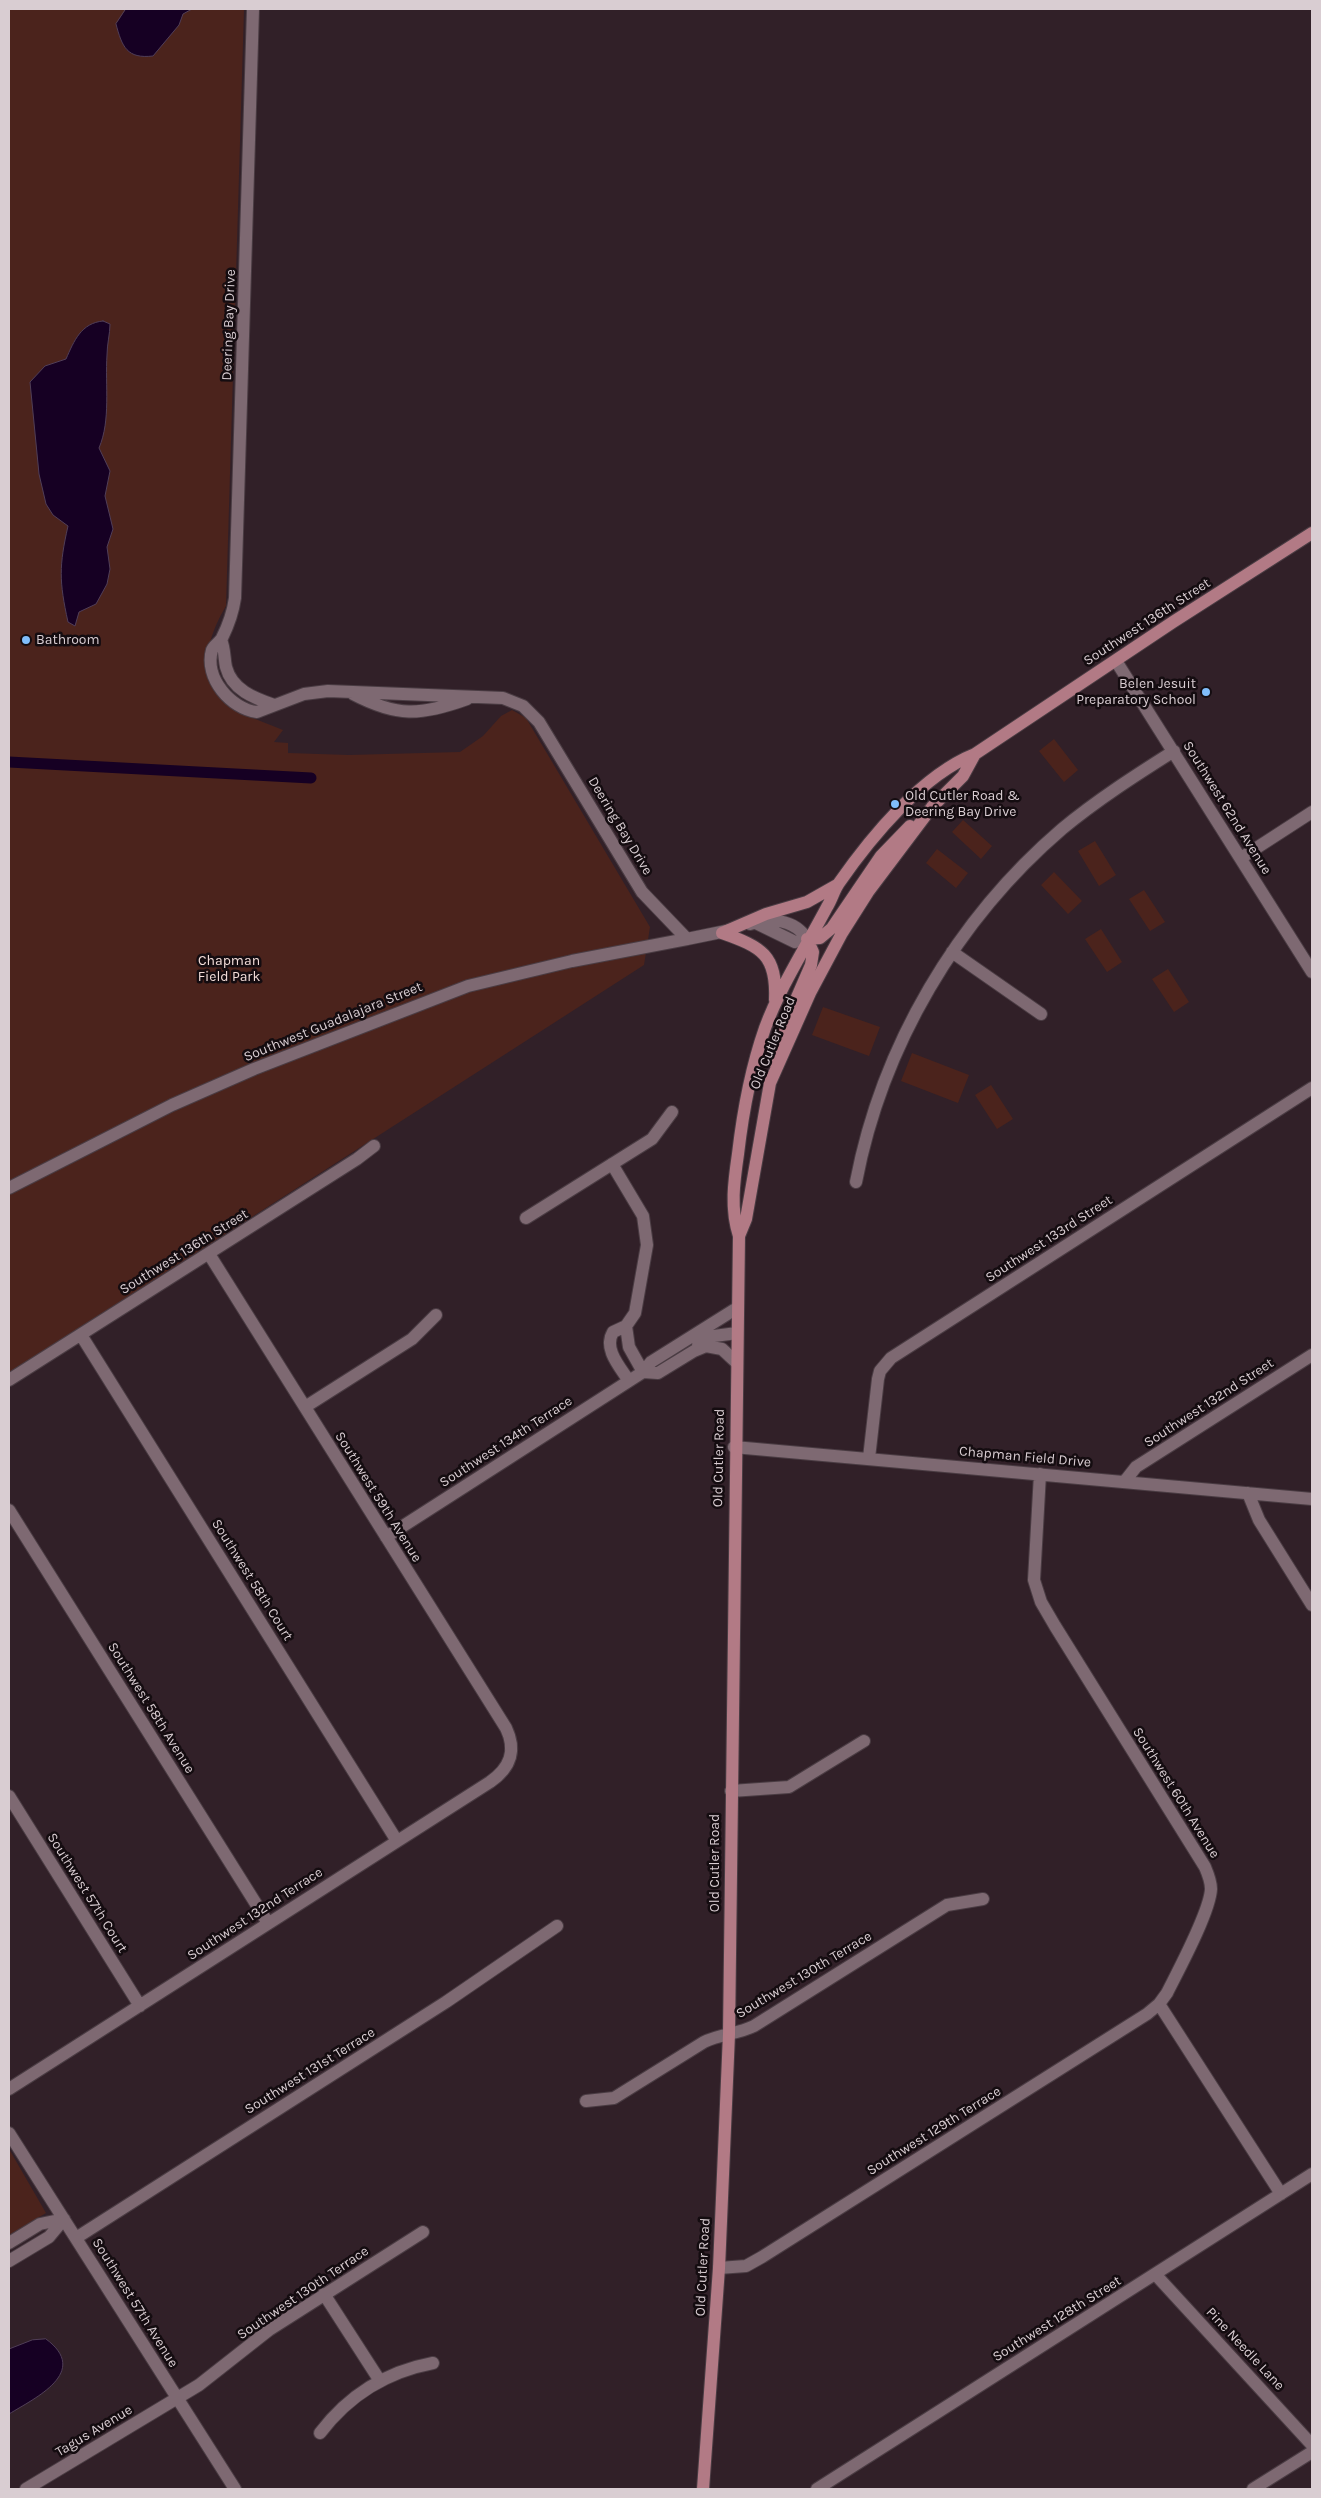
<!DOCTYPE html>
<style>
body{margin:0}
#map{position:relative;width:1321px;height:2498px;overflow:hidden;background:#312028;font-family:Karla,sans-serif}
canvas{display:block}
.frame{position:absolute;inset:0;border:10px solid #d9cdd2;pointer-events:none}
</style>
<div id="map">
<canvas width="1321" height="2498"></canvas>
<div class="frame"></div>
</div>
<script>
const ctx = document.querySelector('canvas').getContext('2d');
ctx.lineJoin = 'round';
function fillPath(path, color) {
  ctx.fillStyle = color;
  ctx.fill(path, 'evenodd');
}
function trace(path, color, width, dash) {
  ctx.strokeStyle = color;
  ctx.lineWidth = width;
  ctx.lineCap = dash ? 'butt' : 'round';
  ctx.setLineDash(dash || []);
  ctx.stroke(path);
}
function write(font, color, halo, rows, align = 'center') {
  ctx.font = font + ' Karla,sans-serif';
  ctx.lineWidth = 5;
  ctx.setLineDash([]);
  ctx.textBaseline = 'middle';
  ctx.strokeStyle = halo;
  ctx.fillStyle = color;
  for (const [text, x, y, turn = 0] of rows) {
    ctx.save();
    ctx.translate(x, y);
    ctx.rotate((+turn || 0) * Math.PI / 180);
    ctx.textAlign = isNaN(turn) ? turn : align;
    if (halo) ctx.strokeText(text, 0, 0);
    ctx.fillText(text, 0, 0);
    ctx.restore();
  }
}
fillPath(new Path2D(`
 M9 9H244L226 606C204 643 194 688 240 712 254 719 269 724 283 730L274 742 288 743V753L349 755 460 752 483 736 501 716 512 710 526 718 650 927 644 965 9 1373Z
 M1054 739 1078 770 1064 782 1039 751Z
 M963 820 992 846 981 859 952 832Z
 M1095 841 1116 875 1099 886 1078 851Z
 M937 849 968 873 956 888 926 863Z
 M1054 872 1082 901 1068 914 1041 885Z
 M1144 890 1165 922 1150 931 1129 899Z
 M1101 929 1122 962 1107 972 1085 939Z
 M1168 969 1189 1002 1174 1012 1152 979Z
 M823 1007 880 1027 869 1056 812 1035Z
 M912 1053 969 1075 958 1103 901 1081Z
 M991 1085 1013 1119 997 1129 975 1095Z
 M9 2149 46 2213 9 2235Z`), '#4b231c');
const water = new Path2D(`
 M126 9H192L183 14 179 25 153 56C127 59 122 47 116 24Z
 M103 321 110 324C110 334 107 344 107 355 105 385 111 420 99 448L110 471 105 496 113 529 107 547 110 569 107 584 96 604 79 612 75 626 68 622C59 581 59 566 68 526L53 515 46 504 39 474 30 382 45 366 66 359C74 341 81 323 103 321Z
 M46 2339C91 2372 35 2398 9 2414V2349L32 2340Z`);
fillPath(water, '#160023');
trace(water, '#503e58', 1);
trace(new Path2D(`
 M9 762 311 778`), '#160023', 11);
const minor = new Path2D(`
 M253 9 235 598C233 612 228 626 222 638 219 643 214 645 212 650 204 678 231 709 257 712L304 694 328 691 503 698 523 706 539 722 642 892 687 939 731 930
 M221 640C225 649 224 658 226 667 232 690 254 698 274 705
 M1116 661 1312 972
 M353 694C397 717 420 716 467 699
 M1241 858 1312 812
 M750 924C771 918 794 919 807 939L795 942 756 923
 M952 952 1041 1014
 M612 1164 643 1216 647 1245 635 1313 626 1326 613 1332C603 1349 620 1367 629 1381
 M856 1182C882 1046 957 919 1062 829 1097 800 1136 775 1174 751
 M9 1188 172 1105 254 1069 468 986 572 961 687 939
 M526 1218 652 1139 672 1112
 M626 1326 629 1347 643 1372
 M81 1335 397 1841
 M698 1345 714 1336 737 1333
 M643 1372 658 1373 694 1351 706 1346 722 1349 736 1362
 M9 1380 357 1159 374 1146
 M305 1407 412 1339 436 1315
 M734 1447 1312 1499
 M869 1458 878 1379 880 1371 891 1358 1312 1088
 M1125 1481 1136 1467 1312 1355
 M1248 1493 1259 1520 1312 1605
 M9 1510 268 1923
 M386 1537 643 1372 651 1362 737 1308
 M731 1791 789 1787 864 1741
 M9 1796 140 2006
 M1159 2004 1281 2194
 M9 2089 490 1782C510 1768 517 1751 506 1728L209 1254
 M586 2101 614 2098 704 2042C720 2034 738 2034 754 2026L947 1905 983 1899
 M9 2133 235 2489
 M76 2238 446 2002 557 1926
 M9 2243 40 2224 64 2219
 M9 2261 49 2237 64 2219
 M719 2268 746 2266 762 2257 1147 2014 1159 2004 1167 1993C1178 1971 1210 1912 1211 1889 1211 1881 1208 1874 1205 1867L1055 1626 1041 1602 1034 1580 1040 1474
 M1155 2274 1312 2445
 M324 2294 380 2381
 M320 2433C349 2395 385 2372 433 2363
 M26 2489 199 2385 269 2330 423 2232
 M817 2489 1312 2174
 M1253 2489 1312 2452`);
const major = new Path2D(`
 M722 933 766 914 807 902 837 885
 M722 933C762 947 777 955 775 1000
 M807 939 820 938 832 928 881 856 910 826
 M774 1062 781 1034 811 965 813 952 807 939
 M739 1236 746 1219 770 1083 810 993 842 933 868 892 932 807 963 776 975 754
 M703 2489 719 2268 729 2034 739 1236C730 1209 734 1181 738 1154 743 1111 751 1068 765 1028 781 985 806 947 827 907 832 899 834 890 839 883 871 837 922 775 975 754L1173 622 1312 533`);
trace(minor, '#4a3c43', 14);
trace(major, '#4a3c43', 14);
trace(minor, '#7e6972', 12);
trace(major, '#b27a85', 12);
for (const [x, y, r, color] of [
 [26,640,5,"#80bdfa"],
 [1206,692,5,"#80bdfa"],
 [895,804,5,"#80bdfa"]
]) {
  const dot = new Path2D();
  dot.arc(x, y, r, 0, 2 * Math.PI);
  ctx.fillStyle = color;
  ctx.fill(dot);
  trace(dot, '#140c10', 2);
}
write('14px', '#d9cdd2', '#140c10', [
 ["Deering Bay Drive",229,325,-88],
 ["Southwest 136th Street",1147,622,-33],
 ["Southwest 62nd Avenue",1227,808,58],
 ["Deering Bay Drive",620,826,59],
 ["Southwest Guadalajara Street",333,1022,-22],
 ["Old Cutler Road",773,1043,-68],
 ["Southwest 133rd Street",1049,1239,-33],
 ["Southwest 136th Street",184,1252,-32],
 ["Southwest 132nd Street",1209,1403,-33],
 ["Southwest 134th Terrace",506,1442,-33],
 ["Chapman Field Drive",1025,1457,5],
 ["Old Cutler Road",719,1458,-89],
 ["Southwest 59th Avenue",378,1497,58],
 ["Southwest 58th Court",252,1580,58],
 ["Southwest 58th Avenue",151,1708,58],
 ["Southwest 60th Avenue",1176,1793,58],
 ["Old Cutler Road",715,1863,-90],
 ["Southwest 57th Court",87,1893,58],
 ["Southwest 132nd Terrace",255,1914,-33],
 ["Southwest 130th Terrace",804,1975,-31],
 ["Southwest 131st Terrace",310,2071,-32],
 ["Southwest 129th Terrace",934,2131,-32],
 ["Old Cutler Road",703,2267,-87],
 ["Southwest 130th Terrace",303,2293,-34],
 ["Southwest 57th Avenue",135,2303,58],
 ["Southwest 128th Street",1057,2319,-32],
 ["Pine Needle Lane",1245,2349,47],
 ["Tagus Avenue",94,2431,-31]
]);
write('14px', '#d9cdd2', '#140c10', [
 ["Bathroom",36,640],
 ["Belen Jesuit",1196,684,"right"],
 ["Preparatory School",1196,700,"right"],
 ["Old Cutler Road &",905,796],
 ["Deering Bay Drive",905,812]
], 'left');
write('14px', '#f3ddd9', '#140c10', [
 ["Chapman",229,961],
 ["Field Park",229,977]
]);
</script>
